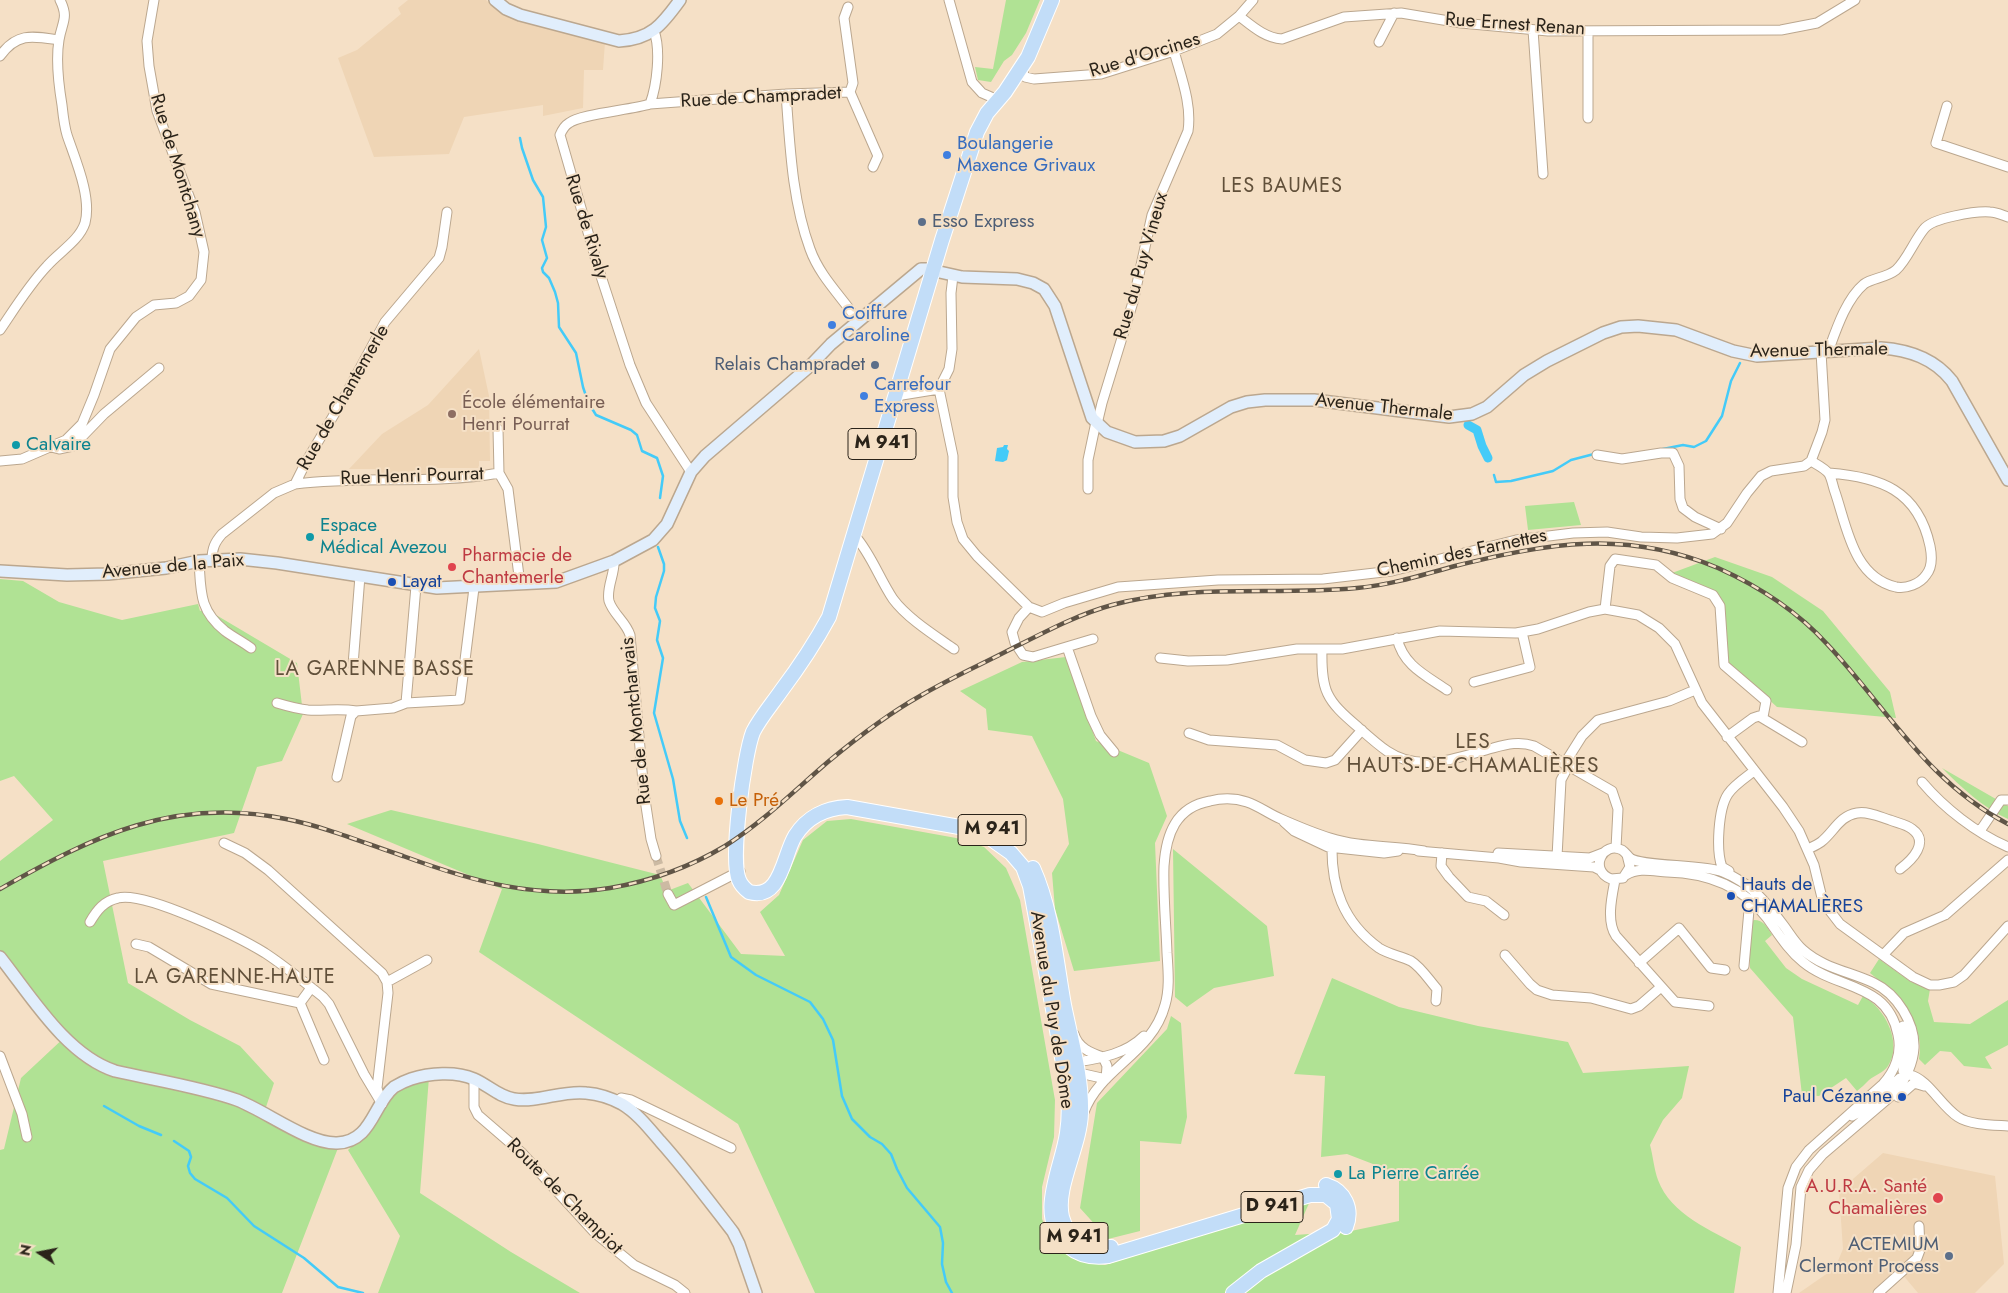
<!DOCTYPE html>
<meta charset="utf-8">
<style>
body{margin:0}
#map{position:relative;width:2008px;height:1293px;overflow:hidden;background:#f5e0c6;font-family:Jost,sans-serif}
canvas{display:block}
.north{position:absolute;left:15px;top:1228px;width:50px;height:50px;-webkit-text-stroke:4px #f5e0c6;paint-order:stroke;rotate:281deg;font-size:14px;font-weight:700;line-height:20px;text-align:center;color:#2a2319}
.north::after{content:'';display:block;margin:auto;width:18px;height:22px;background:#2a2319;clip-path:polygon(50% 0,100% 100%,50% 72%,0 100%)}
</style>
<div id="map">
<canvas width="2008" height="1293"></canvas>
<div class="north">N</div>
</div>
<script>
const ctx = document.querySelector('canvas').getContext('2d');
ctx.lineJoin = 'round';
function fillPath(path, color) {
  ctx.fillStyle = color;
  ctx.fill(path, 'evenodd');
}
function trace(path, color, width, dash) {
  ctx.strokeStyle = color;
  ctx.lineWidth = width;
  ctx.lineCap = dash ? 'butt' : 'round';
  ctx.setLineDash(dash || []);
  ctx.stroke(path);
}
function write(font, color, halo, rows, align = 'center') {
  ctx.font = font + ' Jost,sans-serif';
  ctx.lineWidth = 4;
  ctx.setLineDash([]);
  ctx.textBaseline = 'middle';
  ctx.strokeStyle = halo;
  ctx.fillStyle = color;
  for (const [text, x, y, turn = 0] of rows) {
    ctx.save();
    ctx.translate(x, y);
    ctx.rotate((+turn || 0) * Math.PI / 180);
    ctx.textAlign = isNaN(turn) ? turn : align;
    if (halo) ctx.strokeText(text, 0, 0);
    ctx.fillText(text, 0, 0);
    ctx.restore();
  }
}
fillPath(new Path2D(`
 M408 0H486L504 16 605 42 603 70H584L583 108 543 116V105L464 117 449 154 374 157 338 58 357 50 401 14 398 8Z
 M479 349 489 396 490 461H479V468H428V475L376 476 375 469H349L382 434 428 405Z
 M1883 1153 1995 1176 2004 1264 1975 1293H1918L1897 1268 1871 1293H1799L1835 1268 1843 1249 1839 1191Z`), '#efd5b5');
fillPath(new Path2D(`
 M1006 0H1040L1026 33 1012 55 1004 61 991 82 978 80 975 67 993 69Z
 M1574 502 1581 525 1528 530 1525 506Z
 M1715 557 1772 577 1823 611 1890 692 1896 718 1777 707 1728 662 1723 602 1672 573Z
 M0 579 23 581 59 602 122 620 198 604 200 611 206 609 297 663 303 714 282 761 257 767 234 833 103 861 128 983 190 1020 240 1046 274 1083 264 1113 338 1148 282 1293H0V1150L4 1149 21 1078 67 1035 0 951V861L53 820 14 776 0 781Z
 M1066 657 1096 741 1149 763 1167 816 1155 843 1160 961 1074 971 1055 909 1052 873 1069 844 1063 799 1032 736 988 730 986 709 960 691 1022 662Z
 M1942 768 2008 806V819C1983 808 1961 787 1942 768Z
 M391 810 538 844 660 875 667 891 688 883 741 954 785 956 760 912 779 895 803 840 827 821 851 819 956 838 984 847 1006 868 1020 900 1055 1100 1054 1137 1042 1187V1219L1054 1247 1078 1261 1105 1265 1310 1201 1295 1235 1351 1231 1399 1221V1174L1347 1154 1321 1157 1325 1076 1294 1074 1332 978 1399 1007 1478 1026 1568 1042 1583 1073 1689 1066 1682 1098 1663 1120 1650 1145C1653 1156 1654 1169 1658 1180 1671 1215 1711 1230 1741 1247L1734 1293H815L738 1124 479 952 502 889 347 824Z
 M1173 849 1267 926 1274 976 1214 988 1187 1007 1175 997Z
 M1754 920C1764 920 1767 927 1772 935L1765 941 1786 968 1802 979 1858 1005 1863 996C1885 1008 1903 1043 1888 1066 1883 1073 1875 1075 1869 1080 1865 1084 1861 1088 1857 1091L1846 1078 1819 1096 1802 1095 1793 1017 1750 968V924Z
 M1879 959 1911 982 1930 989 1928 1001 1934 1022 1970 1024 2008 1000V1045L1985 1057 1992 1069 1964 1066 1951 1052 1940 1051 1925 1065 1919 1059C1926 1023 1896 994 1870 973Z
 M1171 1016 1181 1023 1187 1117 1181 1144 1140 1141V1231L1108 1239 1080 1208 1097 1103 1167 1029Z
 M429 1077 420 1193 511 1252 580 1293H378L400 1236 348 1150 371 1128 397 1087Z`), '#b0e294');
fillPath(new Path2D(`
 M1004 445H1008L1007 449 1009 451 1007 460 1003 462 995 461 997 448 1003 447Z`), '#44cbf8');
trace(new Path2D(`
 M520 138 522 148 533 180 543 197 546 227 542 240 547 258 542 268 543 272 549 278 555 292 558 303 559 327 576 353 583 387 588 402 596 415 631 430 637 435 642 451 657 458 663 476 660 498
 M1663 449 1683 445 1694 447 1706 441 1722 416 1731 381 1740 363
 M1494 475 1496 482 1511 481 1553 471 1571 460 1594 454
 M658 547 664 564V571L656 597 655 608 660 621 657 640 663 658 654 713 673 779 680 821 687 838
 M706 897 731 957 756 975 810 1002 823 1019 833 1040 842 1096 852 1119 870 1137 882 1144 891 1154 897 1169 907 1188 940 1227 943 1243 942 1264 946 1282 952 1293
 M104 1106 139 1126 161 1135
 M174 1141 189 1151 191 1157 188 1166 190 1173 195 1179 227 1198 254 1226 304 1258 338 1287 363 1293`), '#44cbf8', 2.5);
trace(new Path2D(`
 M1468 425 1477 430 1482 446 1488 458`), '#44cbf8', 9);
trace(new Path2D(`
 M656 856 668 894`), '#ccbaa3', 9, [9, 4.5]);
const street = new Path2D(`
 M949 0 972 82 982 93 998 100
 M848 7 844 18 853 83 850 92
 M1239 16C1252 26 1265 38 1282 39L1344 17 1401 13 1461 23 1548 31 1781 30 1817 23 1855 0
 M1533 30 1543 174
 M654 31C661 50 657 85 650 104 631 110 580 114 569 123 564 126 562 130 560 135L598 267 630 365 646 403 691 472
 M1379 42 1394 13
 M0 56C17 32 33 36 59 40
 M1021 68 1025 77 1034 79 1101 74 1174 51 1217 34 1239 16 1253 0
 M850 92 878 156 873 167
 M786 94C790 146 792 200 810 249 820 277 842 297 858 321
 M650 104 786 94 850 92
 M1947 106 1936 143 2008 167
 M1588 118V31
 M953 276 951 293 952 349 949 369 939 389 953 456V497L957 522 963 539 977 556 1029 607 1042 612 1064 603 1118 587 1218 580 1323 579 1392 571 1516 540 1573 533 1607 532 1641 537 1677 538 1712 534 1727 523 1747 493 1761 476 1771 471 1804 466 1811 461 1822 432 1825 420 1821 352
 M0 330C15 308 29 285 47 266 59 252 79 241 85 223 92 197 75 159 67 135 64 125 63 114 62 105 59 87 56 58 59 40 62 22 69 18 60 0
 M1828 352C1836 330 1846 299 1864 284 1872 278 1886 278 1896 270 1907 260 1914 241 1924 229 1932 218 1975 211 1990 212 1996 212 2002 215 2008 217
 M896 396 939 389
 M1097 424 1102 403 1133 302 1152 215 1188 131C1192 104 1181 77 1174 51
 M498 429 499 473 508 489 520 584
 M51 447 59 449 73 446 104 414 159 368
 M1597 455 1622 459 1661 453H1673L1679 466 1680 499 1683 508 1695 517 1721 529
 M0 461 22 459 66 440 82 424 94 395 110 349 136 317 154 305 176 303 189 296 201 280 204 252 195 212 157 111 149 66 147 41 154 0
 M1811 461C1816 464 1826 469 1829 474 1832 479 1833 487 1835 492 1847 527 1853 577 1896 587 1906 589 1920 584 1926 575 1933 567 1932 556 1930 546 1918 490 1880 477 1829 473
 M295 484C363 475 432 485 499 473
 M1088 489V460L1096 422
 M855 536C871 554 879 578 893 599 907 618 934 635 954 649
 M212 560C212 548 215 542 222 534L274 493 295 484 306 462 345 396 385 322 439 258 442 247 447 212
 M199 561C201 592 199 610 225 631 233 637 243 642 251 648
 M614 561C615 574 606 588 609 601 613 614 626 622 630 635L644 793 651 839 656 856
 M1029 607 1019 618 1012 632 1015 643 1023 655 1033 657 1093 639
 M1605 609 1610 566 1615 559 1656 565 1672 578 1713 595 1720 606 1724 665 1766 701 1763 717
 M1397 638C1403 665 1425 675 1447 690
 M1067 647 1091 716 1100 735 1114 752
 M1322 649C1321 691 1326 700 1358 727 1367 735 1377 744 1387 751 1421 774 1458 757 1493 748 1507 744 1520 741 1534 746L1612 791 1618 809 1616 848
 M1160 658 1188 661 1227 660 1297 649H1342L1440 631 1516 633 1538 629 1589 612 1605 609 1638 615 1659 628 1675 644 1702 703 1783 807 1799 831 1814 865 1823 902 1840 924 1913 977 1930 985H1939L1954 982 1964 975 2008 926
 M353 665 360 576
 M1474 682 1530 667 1522 632
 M277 703C287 706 297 709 308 710 324 711 340 708 356 711
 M406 703 460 700 474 588
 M1189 733 1209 740 1277 745 1305 760 1326 763 1335 760 1362 730
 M1727 737 1753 718 1759 716 1802 742
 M1565 763 1582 736 1598 720 1669 701 1695 690
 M337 777 351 716 356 711 393 708 406 703 416 586
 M1922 782C1944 808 1976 833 2008 847
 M1284 822 1294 831 1328 847 1384 853 1398 851
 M1980 831 2001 800H2008
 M1332 844C1331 887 1343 922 1379 948 1388 954 1401 956 1411 961 1421 967 1429 980 1437 989L1436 1001
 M1808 849C1812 847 1817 845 1821 842 1834 832 1839 816 1857 813 1868 811 1880 817 1890 820 1897 823 1906 824 1912 829 1930 842 1912 860 1900 869
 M1418 851 1499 858 1521 862 1594 867 1600 870
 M1442 853 1441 866 1449 877 1468 897 1486 901 1504 915
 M1498 853 1590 858 1603 853
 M1627 855 1630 867 1623 878 1611 879C1588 870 1603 840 1622 850 1625 852 1627 855 1630 858 1642 867 1702 864 1723 872 1751 883 1767 903 1784 926 1790 934 1795 943 1803 950 1823 968 1851 972 1874 983 1897 994 1915 1023 1914 1048 1913 1064 1906 1077 1898 1090L1823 1154 1809 1170 1801 1187 1796 1245 1786 1293
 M1557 857 1561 780 1569 765
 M1729 871 1722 867C1716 851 1718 809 1728 794 1734 785 1745 778 1754 771
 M1626 875C1638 867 1653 871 1667 872 1707 873 1742 885 1767 918 1778 933 1788 950 1803 962 1837 990 1888 982 1898 1035 1902 1053 1895 1071 1883 1084L1809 1150 1796 1167 1788 1188 1778 1293
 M1615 880C1612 896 1606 921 1616 936L1675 1002 1709 1006
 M668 894 674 905 740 871
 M90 922C97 910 104 901 118 898 145 891 239 937 265 953 285 966 304 982 323 997L329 1004 364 1074 382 1104 377 1088 388 993 387 982 382 973 268 870 245 853 224 843
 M136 944 149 947 211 984 300 1003 311 988
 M1505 955 1530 984 1537 990 1552 995 1591 998 1631 1009 1639 1006 1661 987
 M1883 955 1904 933 1945 915 2008 860
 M1639 963 1679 928 1711 968 1725 970
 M1744 966 1750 899
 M387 982 427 960
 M300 1003 324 1060
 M1903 1026 1907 1044 1903 1071 1907 1076
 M1074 1034C1078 1048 1091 1053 1103 1057L1107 1066 1106 1079 1075 1072
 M0 1056 22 1114 27 1137
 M1073 1067 1077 1062C1101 1058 1126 1054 1144 1036
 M474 1079V1107L478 1115 522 1153 595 1233 634 1265 675 1285 685 1293
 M1898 1097 1914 1083 1924 1086
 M618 1102 621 1098 631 1100 731 1148
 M1084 1112C1100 1068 1152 1054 1165 1005 1170 988 1168 970 1167 953 1166 924 1163 894 1164 866 1166 834 1176 807 1210 801 1222 798 1235 798 1247 802 1259 806 1269 814 1281 819 1297 826 1313 833 1330 838 1361 848 1393 845 1424 851
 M1852 1116 1863 1110 1900 1078 1910 1075C1928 1079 1941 1106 1958 1117 1970 1125 1993 1125 2008 1126
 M1878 1293 1917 1258 1920 1250 1919 1226`);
const secondary = new Path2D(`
 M495 0 506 9 520 15 619 41C651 39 662 25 680 0
 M0 571 67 575 108 574 166 568 199 561 240 559 277 563 437 588 556 582 614 561 653 540 667 524 691 472 705 456 810 366 831 344 921 269H926L962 277 1017 279 1033 283 1044 289 1055 306 1092 418 1107 432 1135 442 1164 441 1180 436 1231 407 1247 402 1265 400H1314L1449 417 1472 414 1487 407 1524 375 1547 361 1603 333 1621 327 1638 326 1676 330 1733 351 1757 356 1881 348C1909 350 1934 358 1952 381L2008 480
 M0 957C31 996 66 1055 115 1071 154 1080 200 1087 237 1100 266 1111 308 1144 337 1143 372 1142 373 1104 394 1087 399 1084 405 1081 411 1079 429 1073 456 1071 474 1079 488 1085 499 1097 514 1099 538 1103 562 1090 586 1093 598 1094 611 1098 622 1104 637 1113 648 1127 660 1141 686 1170 709 1201 733 1232L739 1244 756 1293`);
const primary = new Path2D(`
 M1052 0 1028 57 1005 92 987 113 977 132 942 240 829 617C815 643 799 667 781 691 772 704 760 718 753 732 744 755 730 859 739 880 741 885 745 889 749 892 781 901 783 856 795 836 807 817 826 808 847 807L965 828 987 836 1011 853 1023 867 1030 886 1066 1079C1069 1097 1070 1114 1067 1133 1062 1169 1034 1216 1068 1246 1080 1256 1093 1258 1108 1256L1310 1195H1326L1337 1204 1339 1219 1333 1230 1261 1271 1233 1293
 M1033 868C1052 910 1056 960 1064 1005 1071 1040 1082 1077 1081 1113 1080 1147 1055 1187 1062 1217 1068 1240 1088 1251 1111 1247
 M1326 1185C1345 1191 1353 1209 1346 1227`);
trace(street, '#bba78f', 11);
trace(secondary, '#bba78f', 14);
trace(primary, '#fff', 16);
trace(street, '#fff', 9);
trace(secondary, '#e1eefc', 11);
trace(primary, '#c2ddf8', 14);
const rail = new Path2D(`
 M0 889C93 836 175 796 286 819 326 827 364 843 403 856 472 881 536 900 610 888 651 881 690 867 725 846 763 822 795 790 829 761 858 737 888 714 920 696 949 679 980 665 1009 650 1043 633 1076 615 1112 605 1191 583 1276 596 1357 588 1390 585 1423 575 1455 566 1549 543 1625 529 1718 568 1758 586 1797 611 1827 644 1888 709 1926 781 2008 824`);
trace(rail, '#605547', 4.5);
trace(rail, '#f5e0c6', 2.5, [8]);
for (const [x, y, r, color] of [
 [947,155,5,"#3f7fe0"],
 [922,222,5,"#5c6f8a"],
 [832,325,5,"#3f7fe0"],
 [875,365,5,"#5c6f8a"],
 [864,396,5,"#3f7fe0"],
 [452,414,5,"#8d6e63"],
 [16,445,5,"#0f9aa8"],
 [310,537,5,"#0f9aa8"],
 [452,567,5,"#e0444e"],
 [392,582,5,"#1a4fb4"],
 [719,801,5,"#e8710a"],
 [1731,896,5,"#1a4fb4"],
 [1902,1097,5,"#1a4fb4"],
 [1338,1174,5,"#0f9aa8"],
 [1938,1198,6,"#e0444e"],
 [1949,1256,5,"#5c6f8a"]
]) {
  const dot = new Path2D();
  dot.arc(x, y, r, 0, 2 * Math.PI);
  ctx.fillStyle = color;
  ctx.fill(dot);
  trace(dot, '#f5e0c6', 2);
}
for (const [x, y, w] of [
 [882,444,68],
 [992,830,68],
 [1272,1207,62],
 [1074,1238,68]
]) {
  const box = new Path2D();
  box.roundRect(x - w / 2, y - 15.5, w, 31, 4);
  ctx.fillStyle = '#f5e0c6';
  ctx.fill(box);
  trace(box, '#2a2319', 1);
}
write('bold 18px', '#2a2319', null, [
 ["M 941",882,444],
 ["M 941",992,830],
 ["D 941",1272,1207],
 ["M 941",1074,1238]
]);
write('19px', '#2a2319', '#f5e0c6', [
 ["Rue Ernest Renan",1515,25,4],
 ["Rue d'Orcines",1145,56,-17],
 ["Rue de Champradet",761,98,-3],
 ["Rue de Montchany",177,166,73],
 ["Rue de Rivaly",586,227,73],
 ["Rue du Puy Vineux",1142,266,-74],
 ["Avenue Thermale",1819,351,-1],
 ["Rue de Chantemerle",344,398,-60],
 ["Avenue Thermale",1384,408,6],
 ["Rue Henri Pourrat",412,477,-2],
 ["Chemin des Farnettes",1462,554,-12],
 ["Avenue de la Paix",173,567,-5],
 ["Rue de Montcharvais",637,721,-96],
 ["Avenue du Puy de Dôme",1051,1010,81],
 ["Route de Champiot",564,1197,45]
]);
write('19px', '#366cbe', '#f5e0c6', [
 ["Boulangerie",957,144],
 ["Maxence Grivaux",957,166],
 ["Coiffure",842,314],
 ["Caroline",842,336],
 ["Carrefour",874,385],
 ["Express",874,407]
], 'left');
write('19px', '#4e5e75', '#f5e0c6', [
 ["Esso Express",932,222,"left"],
 ["Relais Champradet",865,365],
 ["ACTEMIUM",1939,1245],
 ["Clermont Process",1939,1267]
], 'right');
write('19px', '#785e54', '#f5e0c6', [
 ["École élémentaire",462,403],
 ["Henri Pourrat",462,425]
], 'left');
write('19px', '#0d838f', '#f5e0c6', [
 ["Calvaire",26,445],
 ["Espace",320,526],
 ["Médical Avezou",320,548],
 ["La Pierre Carrée",1348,1174]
], 'left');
write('19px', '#be3a42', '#f5e0c6', [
 ["Pharmacie de",462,556],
 ["Chantemerle",462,578],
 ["A.U.R.A. Santé",1927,1187,"right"],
 ["Chamalières",1927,1209,"right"]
], 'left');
write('19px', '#164399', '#f5e0c6', [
 ["Layat",402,582],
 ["Hauts de",1741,885],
 ["CHAMALIÈRES",1741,907],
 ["Paul Cézanne",1892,1097,"right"]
], 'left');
write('19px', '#c56008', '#f5e0c6', [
 ["Le Pré",729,801]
], 'left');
ctx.letterSpacing = '1px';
write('20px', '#61503a', '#f5e0c6', [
 ["LES BAUMES",1282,187],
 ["LA GARENNE BASSE",375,670],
 ["LA GARENNE-HAUTE",235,978]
]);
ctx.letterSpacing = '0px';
ctx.letterSpacing = '1px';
write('21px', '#61503a', '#f5e0c6', [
 ["LES",1473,743],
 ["HAUTS-DE-CHAMALIÈRES",1473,767]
]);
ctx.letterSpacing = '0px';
</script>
